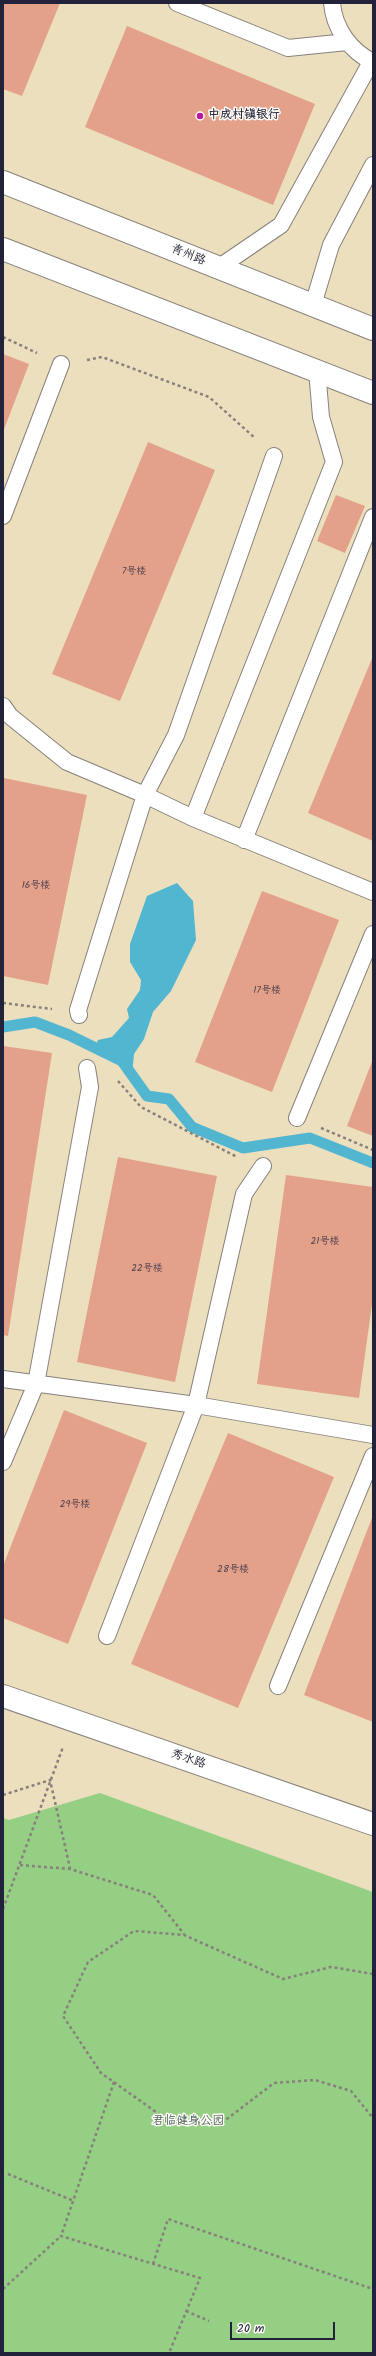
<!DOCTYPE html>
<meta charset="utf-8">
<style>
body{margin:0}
#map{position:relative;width:376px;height:2356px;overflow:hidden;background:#ecdfbd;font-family:Kalam,sans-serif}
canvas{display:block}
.frame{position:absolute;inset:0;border:4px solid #22223b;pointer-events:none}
.scale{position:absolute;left:230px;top:2322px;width:105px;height:18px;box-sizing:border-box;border:2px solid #22223b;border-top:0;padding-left:5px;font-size:12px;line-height:14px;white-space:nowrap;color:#22223b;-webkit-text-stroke:3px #fdfcf7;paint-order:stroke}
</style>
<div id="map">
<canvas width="376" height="2356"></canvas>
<div class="frame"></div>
<div class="scale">20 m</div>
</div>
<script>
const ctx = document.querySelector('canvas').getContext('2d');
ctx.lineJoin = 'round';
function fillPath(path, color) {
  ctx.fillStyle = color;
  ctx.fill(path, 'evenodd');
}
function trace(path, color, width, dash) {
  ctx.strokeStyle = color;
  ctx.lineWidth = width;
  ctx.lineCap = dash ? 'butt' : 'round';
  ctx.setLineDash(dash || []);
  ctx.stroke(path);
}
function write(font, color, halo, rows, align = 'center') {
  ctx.font = font + ' Kalam,"LXGW WenKai TC",sans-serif';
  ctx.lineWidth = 3;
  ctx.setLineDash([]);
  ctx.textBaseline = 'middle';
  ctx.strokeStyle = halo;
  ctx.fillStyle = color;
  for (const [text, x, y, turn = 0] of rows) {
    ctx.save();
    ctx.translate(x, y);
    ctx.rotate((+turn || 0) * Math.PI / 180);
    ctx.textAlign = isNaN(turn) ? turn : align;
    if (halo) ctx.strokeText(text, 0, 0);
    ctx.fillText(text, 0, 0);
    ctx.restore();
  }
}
fillPath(new Path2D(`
 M100 1793 373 1892V2353H3V1818L9 1820Z`), '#94cf83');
fillPath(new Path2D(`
 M177 883 193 901 196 940 171 991 153 1012 144 1039 134 1054 132 1075 122 1061 95 1048 98 1040 112 1037 129 1018 127 1009 140 990 141 980 130 962V944L147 896Z`), '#52b6d1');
trace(new Path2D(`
 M3 1027 35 1022 69 1035 122 1061 147 1096 169 1099 192 1127 243 1148 310 1138 373 1163`), '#52b6d1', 11);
fillPath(new Path2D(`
 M3 3H60L22 96 3 89Z
 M127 26 315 104 273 205 85 127Z
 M3 354 29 364 3 432Z
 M148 442 215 470 120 701 52 674Z
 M336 495 365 506 345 553 317 541Z
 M373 656V841L308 813Z
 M4 778 87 795 48 985 3 976Z
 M262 891 339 920 272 1092 195 1062Z
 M3 1046 52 1053 8 1336 3 1335Z
 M373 1059V1136L347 1126Z
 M118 1157 217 1176 175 1382 77 1362Z
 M286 1175 373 1187V1297L359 1398 257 1384Z
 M64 1410 147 1443 68 1644 3 1618V1566Z
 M228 1433 334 1477 238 1708 131 1664Z
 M373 1515V1722L304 1695Z`), '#e3a18a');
const service = new Path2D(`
 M177 3 288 48 347 42
 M332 3C334 28 350 51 373 62
 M218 268 281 225 371 62
 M313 305 331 245 373 165
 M3 516 61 364
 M3 706 10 716 67 762 145 795 193 818 373 892
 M193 818 334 462 321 417 317 370
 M244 840 373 517
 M79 1015 78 1010 145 795 176 735 274 456
 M297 1118 373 934
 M3 1379 196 1405 373 1435
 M3 1462 36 1384 90 1087 87 1068
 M107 1636 196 1405 244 1194 263 1166
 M278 1686 373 1456`);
const tertiary = new Path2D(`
 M3 182 373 329
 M3 249 373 393
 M3 1696 373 1824`);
trace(service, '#87807c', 18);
trace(tertiary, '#87807c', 24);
trace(new Path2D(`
 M3 337 37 353
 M87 360 102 357 209 397 255 438
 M3 1003 52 1009
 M118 1081 141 1107 237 1157
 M321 1128 373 1150
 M3 1795 50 1780 70 1868
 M20 1865 70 1869 153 1895 184 1934
 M3 1909 63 1747
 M373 1974 331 1967 283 1979 184 1935 134 1931 88 1962 63 2016 101 2073 170 2122H223L274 2083 315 2080 351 2091 373 2118
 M114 2082 61 2236 200 2278 169 2353
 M8 2174 74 2201
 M153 2264 168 2219 373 2289
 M3 2289 61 2236
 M186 2311 209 2321`), '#87807c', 2.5, [3, 3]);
trace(service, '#fff', 16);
trace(tertiary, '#fff', 22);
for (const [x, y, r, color] of [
 [200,116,4,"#b5179e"]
]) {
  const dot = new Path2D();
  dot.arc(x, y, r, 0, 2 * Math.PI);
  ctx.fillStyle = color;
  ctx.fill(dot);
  trace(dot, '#fdfcf7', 1.5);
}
write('10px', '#52424f', null, [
 ["7号楼",134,572],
 ["16号楼",36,886],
 ["17号楼",267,991],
 ["21号楼",325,1242],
 ["22号楼",147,1269],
 ["29号楼",75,1505],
 ["28号楼",233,1570]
]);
write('bold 12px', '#22223b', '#fdfcf7', [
 ["中成村镇银行",208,116]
], 'left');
write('12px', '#22223b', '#fdfcf7', [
 ["青州路",188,256,22],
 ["秀水路",188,1760,19]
]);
write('12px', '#4a5f54', '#fdfcf7', [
 ["君临健身公园",188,2122]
]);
</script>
